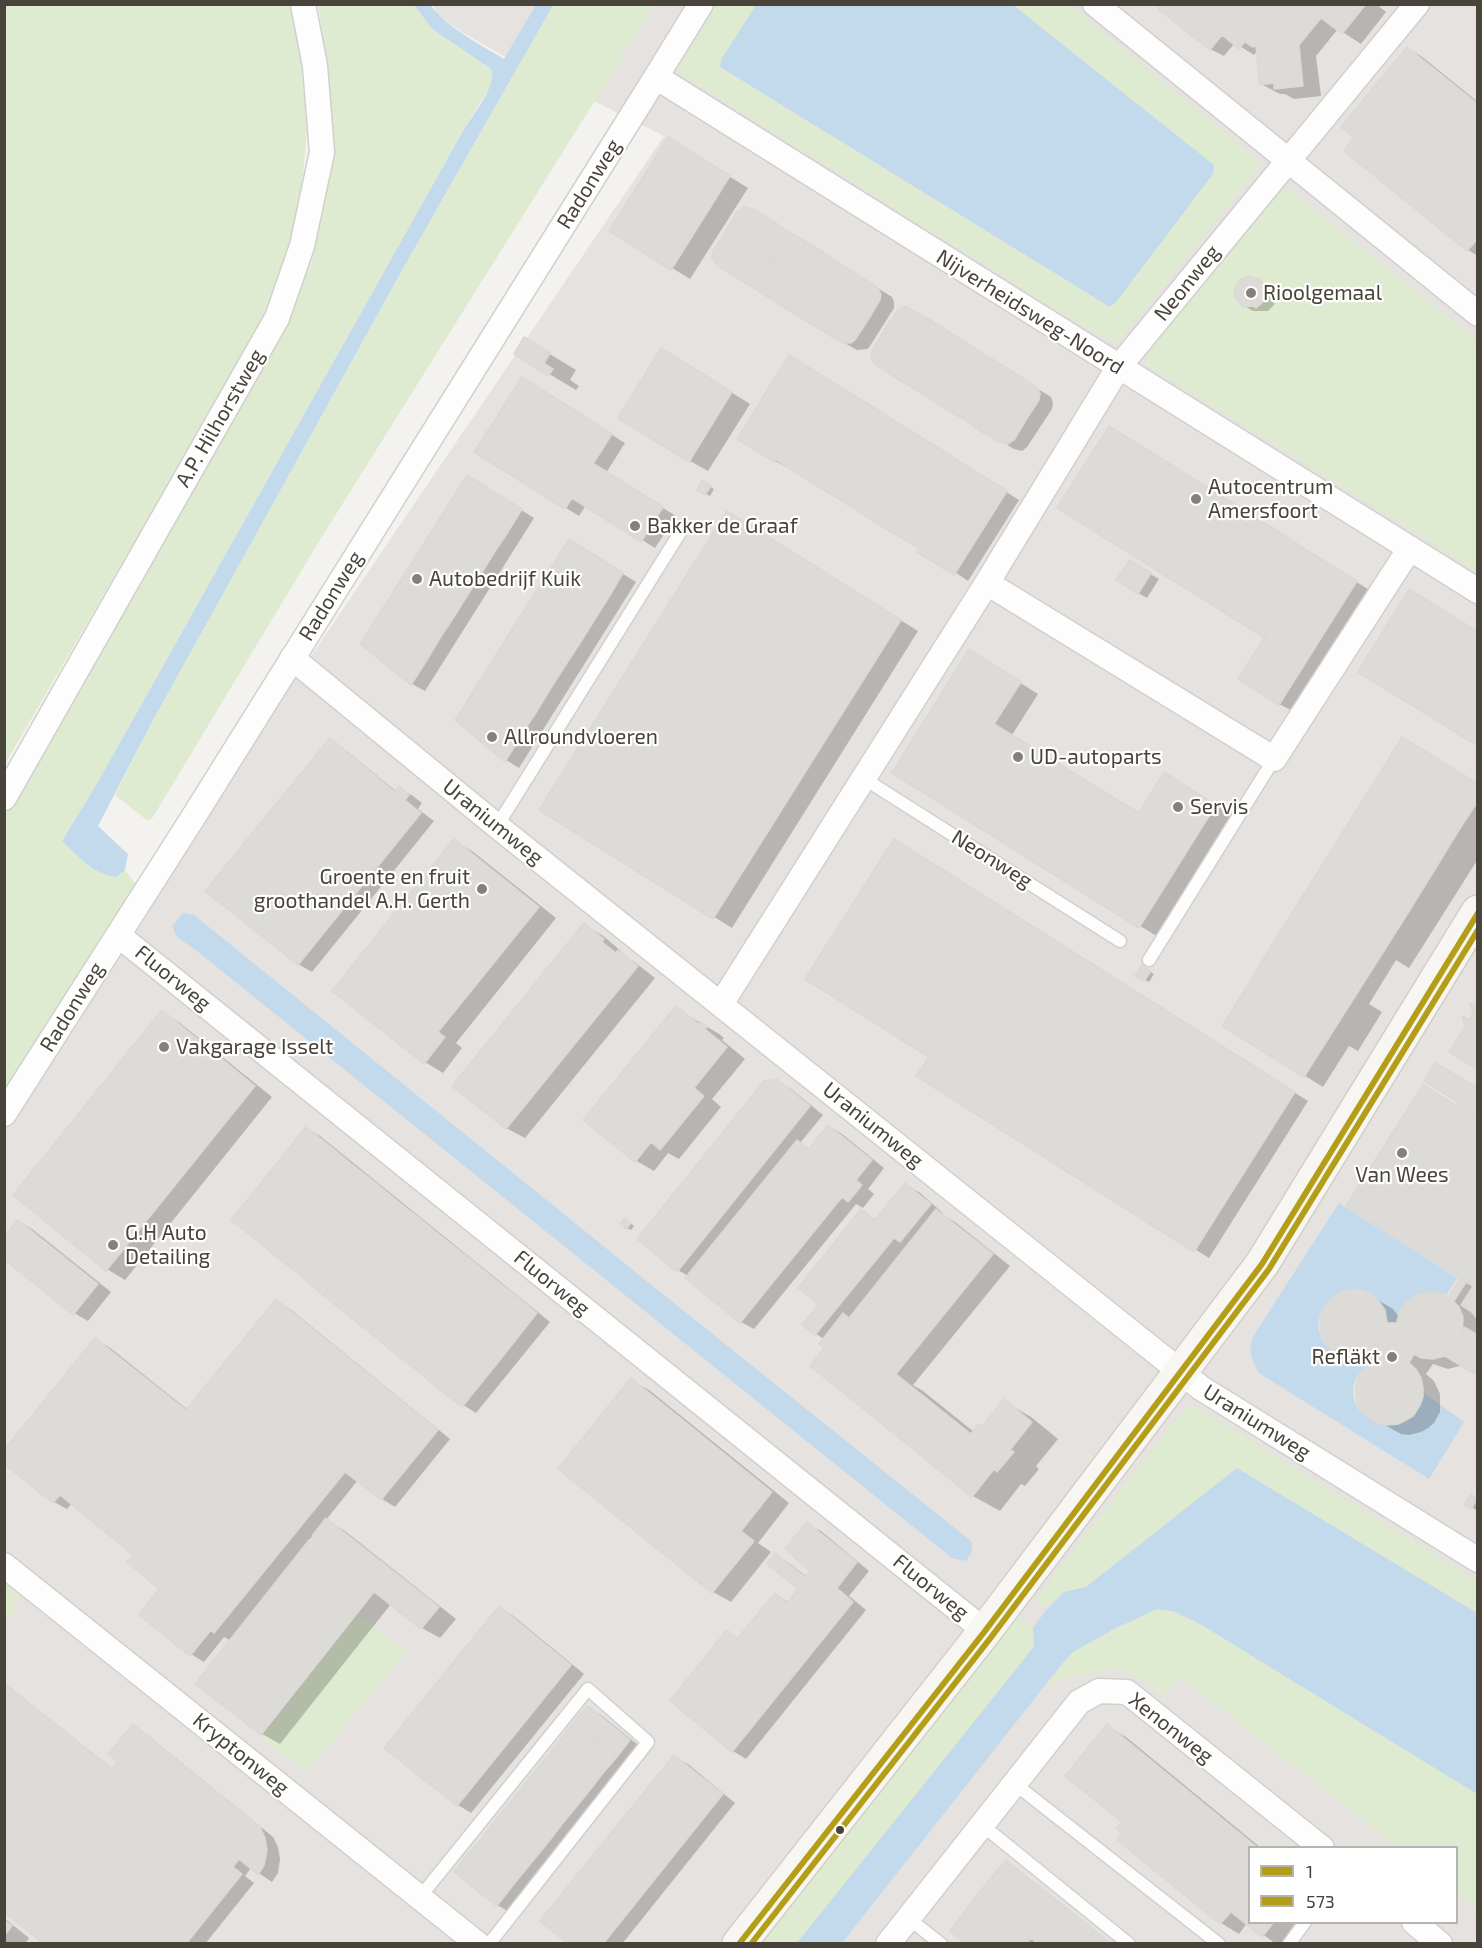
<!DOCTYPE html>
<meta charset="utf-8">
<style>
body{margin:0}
#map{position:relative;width:1482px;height:1948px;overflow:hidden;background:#f3f2ef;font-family:"Exo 2",sans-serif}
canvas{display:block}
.frame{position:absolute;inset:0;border:6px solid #49443a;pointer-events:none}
.legend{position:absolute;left:1248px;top:1846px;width:210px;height:78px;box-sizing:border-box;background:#fff;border:2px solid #b6b4b0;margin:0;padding:8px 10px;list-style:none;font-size:18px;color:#49443a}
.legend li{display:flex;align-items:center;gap:12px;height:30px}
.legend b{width:30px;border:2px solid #b6b4b0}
</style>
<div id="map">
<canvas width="1482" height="1948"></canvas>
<div class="frame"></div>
<ul class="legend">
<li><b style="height:8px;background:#b49d17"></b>1</li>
<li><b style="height:8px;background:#b49d17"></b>573</li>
</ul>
</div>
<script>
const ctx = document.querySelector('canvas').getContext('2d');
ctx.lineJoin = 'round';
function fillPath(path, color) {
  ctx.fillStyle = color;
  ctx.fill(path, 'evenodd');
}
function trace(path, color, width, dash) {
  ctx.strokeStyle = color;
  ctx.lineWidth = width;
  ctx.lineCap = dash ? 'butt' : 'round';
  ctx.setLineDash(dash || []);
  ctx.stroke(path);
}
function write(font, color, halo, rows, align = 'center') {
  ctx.font = font + ' "Exo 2",sans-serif';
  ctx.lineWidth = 4.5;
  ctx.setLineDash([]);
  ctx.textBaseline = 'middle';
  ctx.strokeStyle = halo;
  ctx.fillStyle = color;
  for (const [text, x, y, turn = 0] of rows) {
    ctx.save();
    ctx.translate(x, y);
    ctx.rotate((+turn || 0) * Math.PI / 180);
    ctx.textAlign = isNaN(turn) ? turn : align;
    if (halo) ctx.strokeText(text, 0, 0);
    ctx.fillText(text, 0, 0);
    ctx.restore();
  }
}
fillPath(new Path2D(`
 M433 5H1477V1943L5 1944V1107L664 136 504 56 460 31 437 13ZM1250 1848H1456V1922H1250Z`), '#e5e2df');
fillPath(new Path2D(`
 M5 5H290L302 65 307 131 301 196 289 252 274 295 258 330 5 764Z
 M318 5H414L432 29 491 69 493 75 492 84 464 129 99 780 62 841 117 877 125 870 137 886 5 1097V806L312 262C316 238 323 214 325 189 332 126 328 67 318 5Z
 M553 5H655L323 535 153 817 148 821 115 795 151 724 404 267Z
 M716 5H756L721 60 720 67 1109 307 1116 301 1213 174 1214 165 1013 5H1070L1260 162 1258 168 1122 338 1116 343 1083 326 679 73V65Z
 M1279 189H1288L1477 340V571L1145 364 1147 354Z
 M1196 1407 1478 1581 1477 1613 1237 1468 1086 1587 1064 1592 1047 1609 1036 1599 1167 1430 1187 1408Z
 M4 1579 20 1591 16 1607 5 1624Z
 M1157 1609 1173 1611 1200 1624 1477 1794V1910L1457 1893 1456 1848 1398 1847 1180 1677 1163 1695C1152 1687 1139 1676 1127 1671 1108 1664 1064 1680 1045 1686L1073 1652 1114 1629Z
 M1013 1613 1033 1628 1034 1646 1025 1658 797 1943 762 1944 812 1880Z
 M358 1614 407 1652 306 1772 261 1738Z`), '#dfebd1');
fillPath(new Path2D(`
 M414 5H430C450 29 477 43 504 59L536 5H553L404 267 151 724 98 826 128 854 125 870 117 877C94 875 78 856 62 841L99 780 464 129C473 115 498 84 491 69L432 29Z
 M756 5H1013L1214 165 1213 174 1116 302 1110 307 720 67 721 60Z
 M183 913 194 915 649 1283 972 1542V1551L966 1561 952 1558 197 951 177 937 172 926Z
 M1339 1203 1457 1278 1447 1294C1423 1286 1402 1297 1395 1322H1388C1372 1250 1283 1313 1334 1352 1345 1360 1357 1359 1369 1355L1372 1361C1312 1405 1412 1463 1424 1393L1464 1422 1429 1479 1259 1373C1252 1360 1247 1349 1254 1335Z
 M1237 1468 1477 1613V1794L1200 1624 1173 1611 1157 1609 1114 1629 1073 1652 1061 1665 842 1943H797L1025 1658 1034 1646 1033 1628 1047 1609 1064 1592 1086 1587Z`), '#c3daed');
fillPath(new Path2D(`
 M1164 4H1376L1386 12 1361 44 1338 29 1316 56 1321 96 1294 99 1285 94H1280L1261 84 1258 50 1254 55 1235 43 1224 56 1210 49Z
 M1407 48 1421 56 1478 102V256L1468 250 1346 151 1356 138Z
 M687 150 748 188 690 279 611 230Z
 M765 218 892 297 894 302V308L868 349 857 350 843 342Z
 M1254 278 1270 287 1275 296 1274 305 1268 311H1253L1244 306Z
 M924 318 1051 397 1053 403 1052 409 1027 447 1022 451 1014 449 875 362Z
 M525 339 576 370 570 380 579 386 576 390 516 354Z
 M680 360 750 404 708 471 690 461Z
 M803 364 1019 500 968 581 921 549 789 466 788 468 775 461Z
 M535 387 625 443 606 473 676 516 655 548 586 505 579 516 476 452Z
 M703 483 714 489 710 496 699 490Z
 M481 485 534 518 425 691 412 684 362 644Z
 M1060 508 1258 520 1374 593 1298 714 1279 704 1266 637Z
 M746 523 918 631 732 928 542 809Z
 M583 549 636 582 519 768 506 760 457 720Z
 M1130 562 1159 579 1147 598 1138 593Z
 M987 662 1038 694 1012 735 1140 815 1182 784 1233 816 1158 937 894 772Z
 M330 740 343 748 397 792 399 788 413 796 422 803 418 809 434 821 312 972 298 964Z
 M1478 785V859L1409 968 1396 960 1369 1004 1382 1012 1358 1051 1349 1046 1323 1087 1224 1025Z
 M454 841 472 851 556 918 456 1043 462 1048 443 1073 425 1062Z
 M908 849 1308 1101 1209 1258 918 1075 931 1056Z
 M584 925 602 935 621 951 619 953 636 963 655 978 525 1138 506 1128Z
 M1142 967 1154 974 1149 982 1137 975Z
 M676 1008 719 1034 724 1038 722 1040 745 1059 712 1099 721 1107 679 1159 668 1153 654 1171 635 1160Z
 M162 1012 180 1023 272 1097 125 1280 107 1269Z
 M776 1081 791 1089 823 1115 800 1143 810 1149 829 1126 842 1134 884 1168 868 1189 874 1194 863 1208 856 1204 754 1329 741 1322 688 1276 678 1270Z
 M1478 1120V1314L1469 1309 1478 1321V1374L1463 1365 1448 1369 1433 1364 1426 1374 1434 1381 1440 1394V1412L1434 1423 1428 1428 1421 1432 1409 1435 1401 1434 1370 1417V1366L1360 1364 1341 1353 1374 1298 1393 1309 1400 1318 1449 1299 1462 1277Z
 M307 1129 320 1136 550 1322 476 1413 463 1405Z
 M905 1185 919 1192 943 1213 942 1214 955 1222 1010 1266 913 1385 923 1391 974 1432 982 1428 1004 1401 1031 1417 1058 1439 1036 1466 1039 1469 1025 1486 1021 1484 1000 1511 973 1496 812 1365 826 1348 824 1339 816 1334 821 1304 861 1211 877 1220Z
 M18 1221 32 1229 111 1292 88 1321 74 1313Z
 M629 1222 634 1226 631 1230 627 1228Z
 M276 1301 290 1309 450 1439 395 1507 382 1499 358 1480 326 1520 345 1531 456 1619 440 1638 422 1628 391 1604 280 1744 262 1734 231 1641 224 1637 204 1662 191 1654 162 1589 135 1554 72 1503 67 1509 54 1502 96 1340 109 1347 188 1410ZM314 1535 317 1537 312 1544 308 1541Z
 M631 1380 649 1390 789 1503 758 1543 771 1552 731 1602 713 1592 561 1469Z
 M1471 1496 1478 1500 1476 1510 1466 1504Z
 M807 1524 821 1531 869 1571 849 1596 866 1610 746 1759 733 1751 672 1701 727 1632 739 1639 775 1594 788 1602 800 1589 776 1555 789 1563 807 1577 812 1570Z
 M499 1608 512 1615 584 1674 471 1813 458 1805Z
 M4 1683 114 1770 120 1762 133 1726 146 1734 273 1837 278 1847 280 1859 278 1873 272 1882 251 1868 245 1876 254 1883 205 1944H46L4 1910Z
 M588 1708 601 1715 643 1749 591 1813 586 1810 572 1828 576 1832 511 1913 497 1905Z
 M1107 1726 1126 1737 1261 1848H1250V1922H1301L1283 1944H1276L1247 1923 1239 1934 1221 1923 1119 1840 1124 1834V1822Z
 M674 1757 688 1764 735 1803 622 1944H570Z
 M1006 1862 1018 1869V1872L1108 1944H968Z
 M4 1918 29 1938 25 1944H4Z`), '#0003');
const building = new Path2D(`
 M1162 4H1275L1239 49 1222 35 1210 50 1158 9Z
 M1275 4H1366L1342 34 1321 18 1299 45 1303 86 1274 89V83L1260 85 1256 46 1252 47 1245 42Z
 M1407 47 1478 104V239L1467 251 1344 151 1354 138 1341 127Z
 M668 137 730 176 671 270 609 231Z
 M744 207 753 209 773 221 755 250 726 231 737 212Z
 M773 221 789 232 772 260 755 250Z
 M726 231 755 250 737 278 717 265 712 258 713 251Z
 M789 232 806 242 788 271 772 260Z
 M806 242 823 252 805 281 788 271Z
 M755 250 772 260 754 288 737 278Z
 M823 252 839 263 822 291 805 281Z
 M772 260 788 271 771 299 754 288Z
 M839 263 856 274 838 302 822 291Z
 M788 271 805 281 787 309 771 299Z
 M856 274 877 287 881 294 880 300 868 320 838 302Z
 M1248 276 1260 279 1267 290 1265 300 1256 308 1253 306 1243 307 1235 297 1234 292 1237 284 1241 279Z
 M805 281 822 291 804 320 787 309Z
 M822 291 838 302 821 330 804 320Z
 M838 302 868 320 855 340 851 343H842L821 330Z
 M907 307 932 321 914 349 884 331 897 311 902 307Z
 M932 321 959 338 941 367 914 349Z
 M884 331 914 349 896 378 875 364 871 357 872 351Z
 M524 337 550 353 544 363 553 369 548 376 514 354Z
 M959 338 987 356 969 384 941 367Z
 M661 348 732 392 689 462 618 418Z
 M914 349 930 360 913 388 896 378Z
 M789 355 826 378 774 462 737 439Z
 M987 356 1015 373 997 402 969 384Z
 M930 360 947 370 929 398 913 388Z
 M947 370 964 381 946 409 929 398Z
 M1015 373 1036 387 1040 393 1039 400 1026 420 997 402Z
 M522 377 612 434 588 472 498 415Z
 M826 378 862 400 811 482 775 459Z
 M964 381 980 391 963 419 946 409Z
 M980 391 997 402 979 430 963 419Z
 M862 400 898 423 847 504 811 482Z
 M997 402 1026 420 1014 440 1008 444 999 442 979 430Z
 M498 415 588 472 565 509 474 452Z
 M898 423 934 445 883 527 847 504Z
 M1109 426 1149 451 1097 533 1057 508Z
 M934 445 970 468 920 549 883 527Z
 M1149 451 1191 477 1139 559 1097 533Z
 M594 464 617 478 595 513 572 498Z
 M970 468 1007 491 954 575 917 552Z
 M467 475 494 492 467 536 440 518Z
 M1191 477 1233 503 1180 585 1139 559Z
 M617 478 639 492 618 527 595 513Z
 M702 480 711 486 705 495 697 490Z
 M494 492 522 509 508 532 480 514Z
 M639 492 663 507 641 542 618 527Z
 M1233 503 1274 529 1222 611 1180 585Z
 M727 511 901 620 713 919 539 810Z
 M480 514 508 532 494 553 467 536Z
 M440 518 467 536 453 557 426 540Z
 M1274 529 1316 556 1263 637 1222 611Z
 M467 536 494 553 481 574 453 557Z
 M569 539 596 556 581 580 554 563Z
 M426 540 453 557 440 578 413 561Z
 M596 556 623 573 609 597 581 580Z
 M1316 556 1357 581 1279 705 1238 679Z
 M453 557 481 574 467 596 440 578Z
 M1130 560 1151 573 1138 594 1116 580Z
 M413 561 440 578 426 600 399 583Z
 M554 563 581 580 567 602 540 585Z
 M440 578 467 596 454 617 426 600Z
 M581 580 609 597 580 643 552 626Z
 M399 583 426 600 386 665 360 644Z
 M540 585 567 602 552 626 525 609Z
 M1409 589 1478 632V746L1358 672Z
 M426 600 454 617 440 638 413 621Z
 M525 609 552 626 538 648 511 631Z
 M413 621 440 638 427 660 400 642Z
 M552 626 580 643 565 666 538 648Z
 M511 631 538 648 509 694 482 677Z
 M400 642 427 660 411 685 386 665Z
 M538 648 565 666 551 688 524 671Z
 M969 649 1021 682 994 724 1139 813 1164 772 1216 805 1139 928 892 773Z
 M524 671 551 688 537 711 509 694Z
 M482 677 509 694 495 717 468 700Z
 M509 694 537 711 522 734 495 717Z
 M468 700 495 717 480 741 455 720Z
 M495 717 522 734 505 762 480 741Z
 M1402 737 1478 784V801L1459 830 1377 778Z
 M330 738 395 792 399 786 409 795 405 800 421 813 298 965 205 891Z
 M1377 778 1459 830 1434 871 1351 819Z
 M1351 819 1434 871 1408 913 1325 861Z
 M454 839 539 907 438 1032 445 1037 424 1064 332 991Z
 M894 839 1086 960 1002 1094 947 1060 943 1066 805 979Z
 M1325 861 1408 913 1382 954 1299 902Z
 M1299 902 1382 954 1356 995 1273 943Z
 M584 923 604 939 602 942 616 953 618 950 638 966 506 1129 452 1086Z
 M1273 943 1356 995 1330 1036 1248 985Z
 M1086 960 1295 1092 1194 1252 916 1076 929 1057 943 1066 947 1060 1002 1094Z
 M1142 965 1151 971 1144 981 1135 976Z
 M1248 985 1330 1036 1304 1077 1222 1026Z
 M1470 1003 1478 1006V1070L1449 1052 1465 1027 1462 1016 1469 1020 1473 1014Z
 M676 1006 699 1024 701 1022 707 1027 705 1029 727 1047 694 1088 704 1096 660 1150 651 1142 635 1162 583 1120Z
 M162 1010 255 1086 106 1271 13 1195Z
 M1435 1063 1478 1088V1118L1457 1105 1458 1102 1424 1081Z
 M777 1079 810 1106 677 1272 637 1239 764 1081Z
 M1423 1085 1478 1119V1316L1461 1305 1473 1286 1466 1282 1454 1301 1449 1297 1460 1278 1346 1206Z
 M828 1125 872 1160 856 1180 862 1185 848 1202 842 1197 740 1323 685 1278 797 1140 809 1149Z
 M306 1127 330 1146 292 1192 269 1173Z
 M330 1146 353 1165 315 1211 292 1192Z
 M353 1165 376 1183 338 1230 315 1211Z
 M269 1173 292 1192 255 1239 231 1220Z
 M376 1183 399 1202 361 1248 338 1230Z
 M905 1183 931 1204 900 1242 894 1238 815 1335 802 1325 819 1304 798 1288 861 1209 875 1220Z
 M292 1192 315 1211 278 1258 255 1239Z
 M399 1202 422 1220 384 1267 361 1248Z
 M936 1209 993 1254 866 1411 810 1366 824 1348 819 1344 843 1313 849 1318Z
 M315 1211 338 1230 301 1276 278 1258Z
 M625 1218 631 1223 626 1229 620 1224Z
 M18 1220 98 1284 73 1315 4 1259V1236Z
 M422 1220 445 1239 407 1285 384 1267Z
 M338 1230 361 1248 323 1295 301 1276Z
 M445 1239 468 1257 430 1304 407 1285Z
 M361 1248 384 1267 346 1314 323 1295Z
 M468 1257 491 1276 453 1322 430 1304Z
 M384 1267 407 1285 369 1332 346 1314Z
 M491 1276 514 1294 476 1341 453 1322Z
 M407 1285 430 1304 392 1351 369 1332Z
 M1359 1289 1367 1292 1377 1299 1385 1310 1387 1323H1397L1400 1311 1407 1301 1417 1295 1429 1292 1441 1293 1451 1299 1459 1307 1463 1317 1462 1336 1457 1346 1451 1352 1445 1356 1433 1359 1421 1358 1414 1354 1409 1363 1416 1369 1421 1378 1423 1388V1397L1420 1405 1413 1416 1398 1424 1385 1425 1373 1421 1363 1413 1357 1402 1356 1389 1359 1376 1363 1369 1373 1361 1369 1353 1357 1357 1340 1354 1329 1348 1321 1333 1320 1316 1328 1301 1342 1291Z
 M514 1294 537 1313 500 1360 476 1341Z
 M276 1299 438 1430 381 1500 345 1472 214 1633 211 1630 190 1656 139 1615 159 1589 127 1562 133 1555 60 1495 53 1503 4 1464V1450L95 1338 186 1410Z
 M430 1304 453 1322 415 1369 392 1351Z
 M453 1322 476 1341 438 1388 415 1369Z
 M1464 1327 1478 1335V1376L1445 1356 1457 1346 1462 1336Z
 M476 1341 500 1360 462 1407 438 1388Z
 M896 1374 971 1434 978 1424 982 1427 1004 1399 1032 1422 1010 1450 1014 1452 997 1472 994 1469 972 1497 866 1411Z
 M631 1378 772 1492 741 1531 754 1541 712 1593 558 1469Z
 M1471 1494 1477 1499 1471 1509 1464 1505Z
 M326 1518 439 1607 421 1629 374 1592 261 1735 195 1684 309 1540 312 1542 315 1538 312 1536Z
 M807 1522 857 1562 837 1588 853 1602 732 1752 670 1701 727 1630 737 1639 775 1593 787 1603 798 1589 767 1564 775 1553 805 1577 810 1571 785 1549Z
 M499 1606 571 1665 457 1806 384 1748Z
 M4 1683 112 1769 118 1762 108 1754 133 1724 260 1827 265 1838 267 1850 264 1865 258 1875 239 1859 233 1867 242 1874 186 1944H44L4 1912Z
 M588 1706 609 1723 596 1739 574 1722Z
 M574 1722 596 1739 582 1756 561 1739Z
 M609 1723 630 1740 617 1757 596 1739Z
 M1107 1724 1258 1848H1250V1922H1274L1262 1937 1231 1912 1220 1924 1117 1840 1122 1834 1116 1829 1122 1822 1065 1776Z
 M561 1739 582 1756 569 1773 548 1756Z
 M596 1739 617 1757 603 1773 582 1756Z
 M674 1755 723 1794 603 1944H568L540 1921Z
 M548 1756 569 1773 556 1789 534 1772Z
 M582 1756 603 1773 590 1790 569 1773Z
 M534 1772 556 1789 542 1806 521 1789Z
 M569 1773 590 1790 577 1806 556 1789Z
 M521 1789 542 1806 529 1823 508 1805Z
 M556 1789 577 1806 563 1823 542 1806Z
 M508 1805 529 1823 515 1839 494 1822Z
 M542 1806 563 1823 550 1840 529 1823Z
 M494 1822 515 1839 502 1856 481 1839Z
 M529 1823 550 1840 537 1856 515 1839Z
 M481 1839 502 1856 489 1872 467 1855Z
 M515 1839 537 1856 523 1873 502 1856Z
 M467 1855 489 1872 475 1889 454 1872Z
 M502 1856 523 1873 510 1889 489 1872Z
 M1006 1860 1023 1874 995 1910 977 1895Z
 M489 1872 510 1889 497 1906 475 1889Z
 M1023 1874 1041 1888 1013 1924 995 1910Z
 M1041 1888 1059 1902 1031 1938 1013 1924Z
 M977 1895 995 1910 969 1944H966L950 1931Z
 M1059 1902 1077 1916 1055 1944H1038L1031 1938Z
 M995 1910 1013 1924 998 1944H969Z
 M1077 1916 1094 1930 1084 1944H1055Z
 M4 1920 12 1926 4 1936Z
 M1013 1924 1031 1938 1026 1944H998Z
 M1094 1930 1111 1944H1084Z`);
fillPath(building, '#dddbd7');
trace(building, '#dbd9d4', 1.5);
const lane = new Path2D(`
 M863 778 1120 941
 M497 826 681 531
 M1149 960 1274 759
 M1015 1784 1219 1944
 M982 1825 1129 1944
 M420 1897 588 1689 648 1742 489 1944
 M908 1918 941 1944
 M1289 1944 1305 1922`);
const street = new Path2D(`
 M701 4 656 77 1478 591
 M1095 4 1478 314
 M987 583 1274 759 1410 548
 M292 658 497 826 1201 1388 1478 1560
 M4 798 277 318 302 246 322 152 315 66 303 4
 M118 935 985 1631
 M721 1004 987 583 1118 368 1417 4
 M4 1114 194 816 656 77
 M4 1565 478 1944
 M1414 1922 1440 1944
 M888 1944 1079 1702 1099 1691 1127 1692 1322 1848`);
const secondary = new Path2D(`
 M739 1944 985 1631 1262 1264 1478 912`);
trace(lane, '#d1d0cc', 15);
trace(street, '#d1d0cc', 27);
trace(secondary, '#d2cfc6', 36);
trace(lane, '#fdfdfd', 12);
trace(street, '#fdfdfd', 24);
trace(secondary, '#f7f6f2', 33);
trace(new Path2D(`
 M739 1944 985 1631 1262 1264 1478 913`), '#b49d17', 6);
trace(new Path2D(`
 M751 1944 992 1636 1269 1269 1478 930`), '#b49d17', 6);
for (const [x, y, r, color] of [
 [1251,293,6,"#848179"],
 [1196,499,6,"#848179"],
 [635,526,6,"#848179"],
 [417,579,6,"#848179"],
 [492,737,6,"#848179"],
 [1018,757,6,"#848179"],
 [1178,807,6,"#848179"],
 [482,889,6,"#848179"],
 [164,1047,6,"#848179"],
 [1402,1153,6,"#848179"],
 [113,1245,6,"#848179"],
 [1392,1357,6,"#848179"],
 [840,1830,5,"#49443a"]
]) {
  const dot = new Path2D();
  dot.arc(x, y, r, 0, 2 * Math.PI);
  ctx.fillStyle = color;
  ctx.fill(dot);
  trace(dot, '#fff', 2);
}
write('21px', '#49443a', '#fff', [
 ["Radonweg",589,184,-58],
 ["Neonweg",1187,283,-51],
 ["Nijverheidsweg-Noord",1030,312,32],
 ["A.P. Hilhorstweg",220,418,-60],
 ["Radonweg",331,596,-58],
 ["Uraniumweg",493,822,39],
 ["Neonweg",992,859,32],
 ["Fluorweg",173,978,39],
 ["Radonweg",72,1007,-58],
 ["Uraniumweg",873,1125,39],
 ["Fluorweg",552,1283,39],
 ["Uraniumweg",1257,1422,32],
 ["Fluorweg",931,1587,39],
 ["Xenonweg",1171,1728,38],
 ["Kryptonweg",241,1754,39]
]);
write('21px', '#49443a', '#fff', [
 ["Rioolgemaal",1263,293],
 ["Autocentrum",1208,487],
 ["Amersfoort",1208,511],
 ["Bakker de Graaf",647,526],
 ["Autobedrijf Kuik",429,579],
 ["Allroundvloeren",504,737],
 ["UD-autoparts",1030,757],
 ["Servis",1190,807],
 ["Groente en fruit",470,877,"right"],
 ["groothandel A.H. Gerth",470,901,"right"],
 ["Vakgarage Isselt",176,1047],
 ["Van Wees",1402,1175,"center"],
 ["G.H Auto",125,1233],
 ["Detailing",125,1257],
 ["Refläkt",1380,1357,"right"]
], 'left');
</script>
